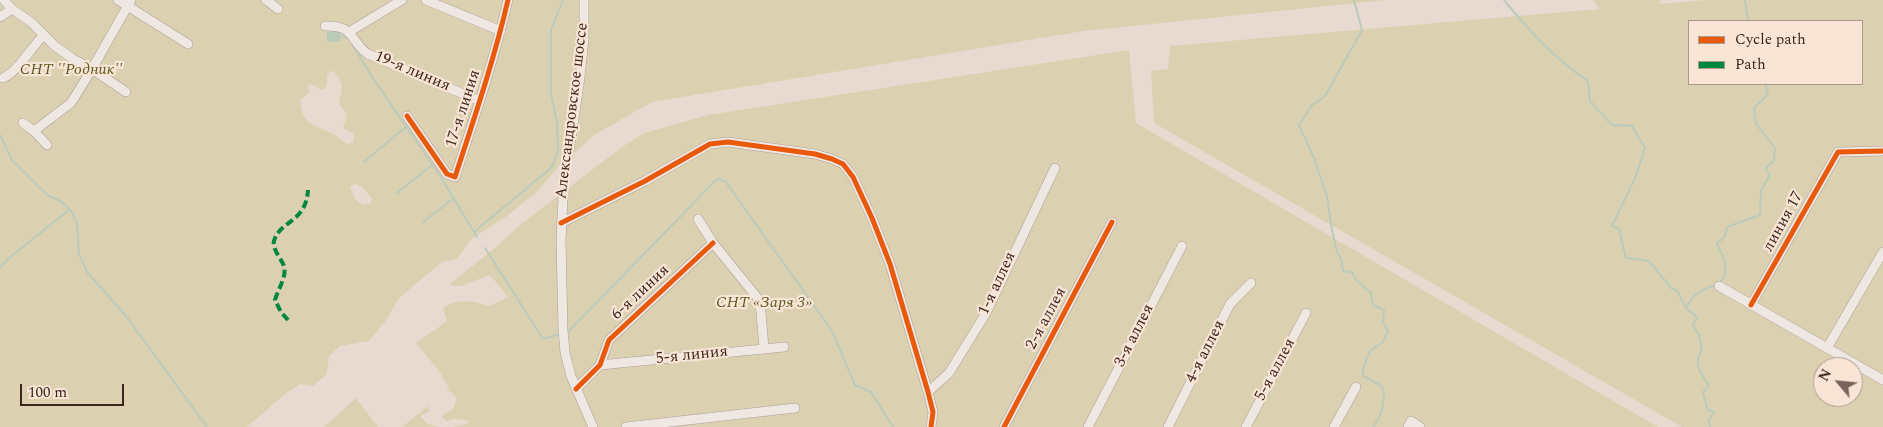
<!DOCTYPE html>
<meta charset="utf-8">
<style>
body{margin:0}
#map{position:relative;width:1883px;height:427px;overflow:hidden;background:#e8dad0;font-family:Spectral,serif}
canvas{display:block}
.legend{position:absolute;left:1688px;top:20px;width:175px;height:65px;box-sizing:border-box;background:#f8e5d5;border:1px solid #ad988c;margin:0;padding:6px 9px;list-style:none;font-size:15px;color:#3d251e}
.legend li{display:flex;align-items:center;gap:10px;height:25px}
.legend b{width:25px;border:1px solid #ad988c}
.north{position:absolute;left:1813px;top:357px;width:50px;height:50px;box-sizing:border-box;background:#f8e5d5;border:1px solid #ad988c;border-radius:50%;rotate:298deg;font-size:14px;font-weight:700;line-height:20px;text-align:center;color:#3d251e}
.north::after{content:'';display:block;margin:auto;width:18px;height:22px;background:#79645c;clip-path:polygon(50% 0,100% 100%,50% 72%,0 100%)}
.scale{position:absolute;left:20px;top:384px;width:104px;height:22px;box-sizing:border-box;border:2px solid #3d251e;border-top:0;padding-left:6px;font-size:15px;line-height:18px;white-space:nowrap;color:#3d251e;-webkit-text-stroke:4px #f8e5d5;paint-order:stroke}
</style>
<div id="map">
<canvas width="1883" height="427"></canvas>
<ul class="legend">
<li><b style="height:6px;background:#e8590c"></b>Cycle path</li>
<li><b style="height:6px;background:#00873e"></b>Path</li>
</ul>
<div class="north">N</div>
<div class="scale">100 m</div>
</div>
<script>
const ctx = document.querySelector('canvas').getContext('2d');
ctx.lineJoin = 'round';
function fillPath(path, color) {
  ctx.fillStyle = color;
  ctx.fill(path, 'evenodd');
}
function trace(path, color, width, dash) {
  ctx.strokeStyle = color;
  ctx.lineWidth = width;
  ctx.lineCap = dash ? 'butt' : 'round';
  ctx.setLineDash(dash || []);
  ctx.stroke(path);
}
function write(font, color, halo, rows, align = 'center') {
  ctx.font = font + ' Spectral,serif';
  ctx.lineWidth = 4.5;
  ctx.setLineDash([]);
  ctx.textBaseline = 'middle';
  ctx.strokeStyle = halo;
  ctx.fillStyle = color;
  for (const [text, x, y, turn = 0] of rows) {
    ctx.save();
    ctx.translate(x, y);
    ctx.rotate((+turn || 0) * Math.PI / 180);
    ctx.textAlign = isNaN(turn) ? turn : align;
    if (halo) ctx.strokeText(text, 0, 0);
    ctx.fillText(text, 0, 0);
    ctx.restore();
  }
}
fillPath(new Path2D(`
 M0 0H1386L1084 31 652 102 594 135 571 156 566 157 539 190 507 216 471 239 457 259 442 262 399 298 385 322 369 341 340 346 329 356 327 374 313 386 300 384 285 394 247 427H0ZM331 71 335 72C344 85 342 88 339 103L347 115 343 128 354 134 353 142 349 144C343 142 340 138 335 135 315 124 302 127 300 100L309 93 308 86 310 84 322 90 327 86V75ZM355 184C362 186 369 193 372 200L369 204 363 205 355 199 350 186Z
 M1593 0H1661L1660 4 1706 0H1883V427H1682L1154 123 1151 71 1168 69 1170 46 1599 9ZM1689 21H1862V84H1689ZM1823 367H1853V397H1823Z
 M1129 50 1136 123 1658 427H453L467 424 468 420 453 419 446 421 442 417 444 413 452 411 457 399 453 393 447 390 449 388 439 371 416 343C426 335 437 329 447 321L443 308C459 298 472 301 489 306L508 297 490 275 461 286H452L451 283 496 247 521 224 622 147 644 133 708 115Z
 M356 398 378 427H324Z
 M428 406 429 411 420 416 428 424 438 427H402Z`), '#dbd1b1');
fillPath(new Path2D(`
 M339 30 341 31 340 41 327 42V32Z`), '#bacbbc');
trace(new Path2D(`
 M1354 0 1362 30 1325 96 1312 105 1299 125 1314 158 1327 196 1332 230 1337 252 1341 259 1343 271 1352 272 1356 280 1371 293 1373 305 1384 310 1383 322 1388 331 1383 342 1370 351 1363 368V376L1382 386C1387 399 1381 417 1373 427
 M1504 0C1529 31 1556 60 1588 81L1590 101 1611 124 1615 126 1620 125 1632 126 1645 148 1636 176 1612 226 1619 229 1626 258 1649 261 1671 288 1677 291 1686 308 1697 317 1693 325 1699 335 1702 350C1692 365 1701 372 1709 386L1703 392 1707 409 1714 412 1709 420 1710 427
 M1745 0 1748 21
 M341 36 348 38
 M352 44 372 77 440 176 477 237
 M0 135 12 160 47 195 62 202 72 212 77 223 79 254 87 272 126 316 207 427
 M364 162 407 126
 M397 193 432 165
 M423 222 453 199
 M474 232 552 167 558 150 557 123 551 93V30L563 0
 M485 248 543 339 560 334
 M0 268 9 258 69 210
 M1686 308C1689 304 1691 298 1695 295 1702 289 1709 288 1717 284 1732 276 1723 255 1717 244L1725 236 1727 227 1760 215 1761 191 1769 176 1766 168 1774 161 1775 148 1756 124 1754 108 1768 94 1765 84
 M567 333 717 179 725 181 832 331 855 385 871 392 893 427`), '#bacbbc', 2);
const minor = new Path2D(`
 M4 0 12 9 32 23 55 46 73 59 92 69 126 92
 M118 0 188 44
 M266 0 278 9
 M426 0 501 31
 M584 0V39L580 77 572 133 564 176 561 241 563 330 565 353 571 376 593 427
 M0 17 12 9
 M325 26C356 25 349 41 368 54L480 101
 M349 32 402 0
 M3 78C19 71 30 48 44 35
 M407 116 447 174 455 177C474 119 494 60 508 0
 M23 123 34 131 47 145
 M34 131 71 103 92 69 131 0
 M698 219 713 243 760 301 764 348
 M561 223 645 181 710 144 728 142 815 154 832 159 843 164 853 177 872 218 890 264 928 392 933 412 931 427
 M1719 286 1883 380
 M1751 305 1838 152 1883 151
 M1827 348 1883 252
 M600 365 784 347
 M576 389 600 365 609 340 713 243
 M928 392 949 373 986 313 1055 168
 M626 427 795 408
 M1004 427 1112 222
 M1088 427 1182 246
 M1168 427 1230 304 1251 283
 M1246 427 1306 313
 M1334 427 1356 387
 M1408 427 1411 421 1420 427`);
trace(minor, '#ad9f98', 10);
trace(minor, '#efe7e1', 9);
trace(new Path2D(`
 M288 320 281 312 275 300C278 289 287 277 284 266 281 258 272 249 274 241 280 220 306 223 308 190`), '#00873e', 4, [8, 4]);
trace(new Path2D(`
 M407 116 447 174 455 177C474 119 494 60 508 0
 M561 223 645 181 710 144 728 142 815 154 832 159 843 164 853 177 872 218 890 264 928 392 933 412 931 427
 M1751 305 1838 152 1883 151
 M576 389 600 365 609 340 713 243
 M1004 427 1112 222`), '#e8590c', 5);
write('italic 16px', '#5b5b23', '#f8e5d5', [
 ["СНТ ''Родник''",71,71],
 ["СНТ «Заря 3»",764,304]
]);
write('16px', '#3d251e', '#f8e5d5', [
 ["19-я линия",412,72,23],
 ["17-я линия",464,109,-72],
 ["Александровское шоссе",573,111,-83],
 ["линия 17",1784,222,-61],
 ["1-я аллея",998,284,-65],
 ["6-я линия",641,293,-43],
 ["2-я аллея",1047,319,-62],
 ["3-я аллея",1135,336,-63],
 ["4-я аллея",1206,352,-63],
 ["5-я линия",692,356,-6],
 ["5-я аллея",1276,370,-62]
]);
</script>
